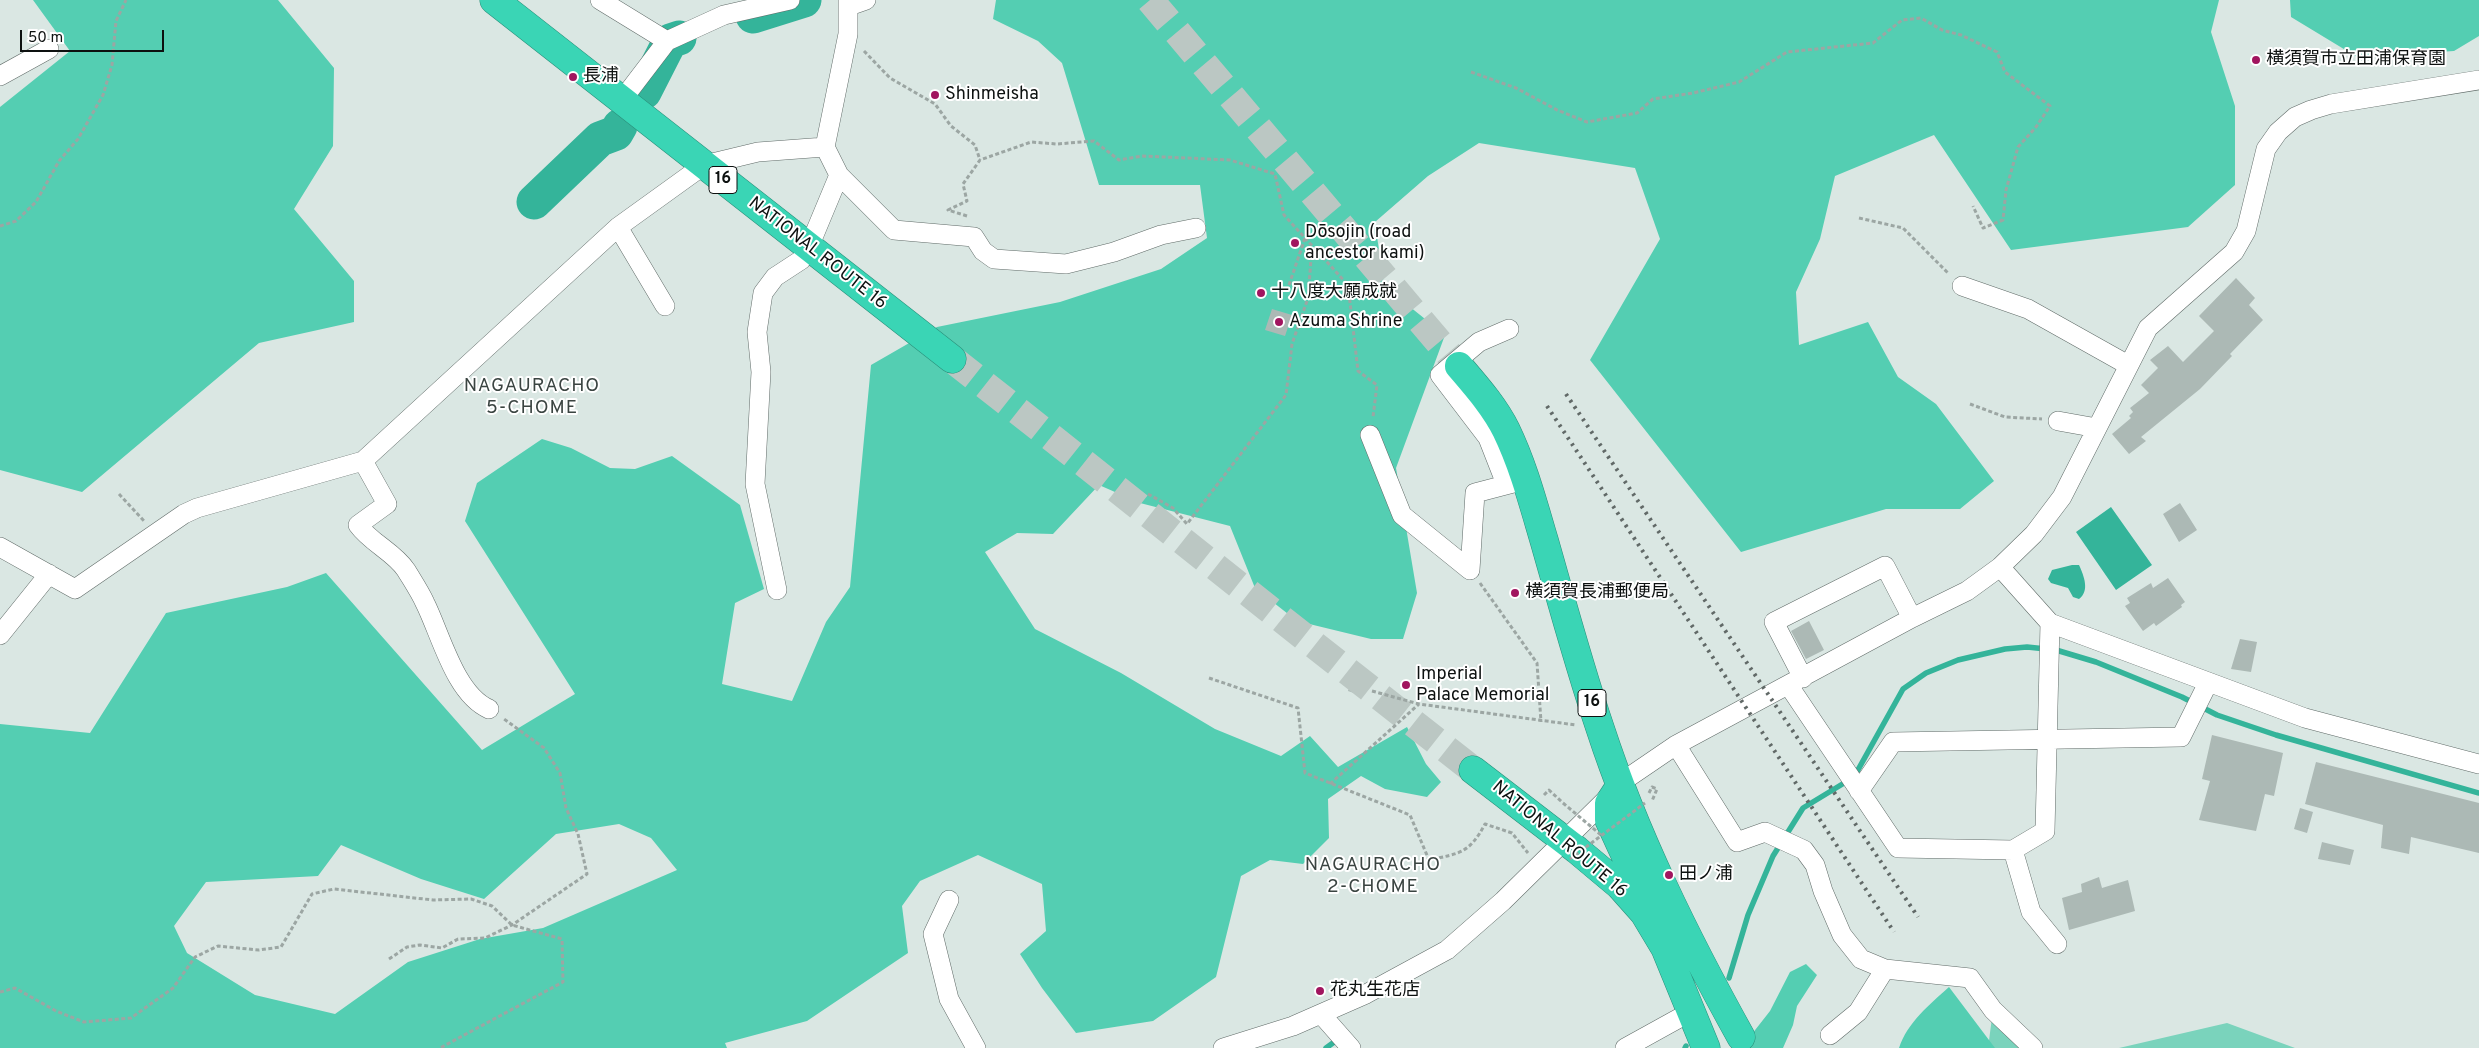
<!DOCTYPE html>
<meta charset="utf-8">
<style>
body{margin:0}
#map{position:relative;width:2479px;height:1048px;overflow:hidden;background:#dae7e3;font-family:Overpass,sans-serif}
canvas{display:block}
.scale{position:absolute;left:20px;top:30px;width:144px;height:22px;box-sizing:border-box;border:2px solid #0d1110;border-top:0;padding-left:6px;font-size:15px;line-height:18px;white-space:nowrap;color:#0d1110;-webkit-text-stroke:4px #fff;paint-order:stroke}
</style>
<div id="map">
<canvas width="2479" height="1048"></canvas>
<div class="scale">50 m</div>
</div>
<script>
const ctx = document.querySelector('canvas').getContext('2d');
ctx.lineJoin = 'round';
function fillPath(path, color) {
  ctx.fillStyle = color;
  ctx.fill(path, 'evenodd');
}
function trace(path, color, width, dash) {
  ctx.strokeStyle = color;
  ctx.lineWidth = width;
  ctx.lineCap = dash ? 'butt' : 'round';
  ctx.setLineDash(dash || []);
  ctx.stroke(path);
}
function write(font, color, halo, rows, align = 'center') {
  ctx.font = font + ' Overpass,"Noto Sans JP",sans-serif';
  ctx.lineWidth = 4;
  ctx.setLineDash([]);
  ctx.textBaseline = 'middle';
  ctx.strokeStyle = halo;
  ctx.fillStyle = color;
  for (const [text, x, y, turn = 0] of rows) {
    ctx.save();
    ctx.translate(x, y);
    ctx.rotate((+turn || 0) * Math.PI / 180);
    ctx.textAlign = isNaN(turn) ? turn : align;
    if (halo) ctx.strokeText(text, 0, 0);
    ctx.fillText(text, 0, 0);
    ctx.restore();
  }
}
fillPath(new Path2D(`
 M1993 1010 2033 1048H1988Z
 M2227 1023 2295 1048H2119Z`), '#7ad3bc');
fillPath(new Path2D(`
 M33 0H278L334 68 333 146 294 209 354 281V322L259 343 82 492 0 470V107L70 51Z
 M996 0H2219L2211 32 2235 106V185L2188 227 2011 250 1934 135 1835 176 1820 239 1796 292 1799 345 1868 322 1898 377 1936 404 1994 481 1960 509H1886L1741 552 1590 360 1660 239 1635 168 1479 143 1428 176 1375 222 1384 286 1445 335 1396 468 1417 593 1403 639H1371L1297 621 1255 588 1230 526 1140 503 1099 485 1053 534 1017 533 985 552 1035 629 1121 673 1215 729 1281 756 1310 736 1338 767 1407 727 1426 764 1441 782 1427 797 1385 789 1361 776 1328 799 1329 838 1303 864 1270 860 1241 876 1216 977 1153 1021 1076 1033 1042 988 1020 954 1046 931 1042 884 978 855 920 881 902 906 908 953 807 1021 725 1043 727 1048H0V724L90 733 166 613 287 587 326 573 482 750 575 694 465 521 477 483 542 439 571 448 610 468 635 469 672 456 740 505 764 589 735 603 722 684 792 701 826 622 850 587 871 365 937 327 1060 302 1161 269 1207 238 1200 185H1099L1062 63 1038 41 993 19ZM619 824 651 838 677 870 543 928 480 939 408 962 335 1014 255 995 187 953 174 926 206 882 318 876 341 845 421 879 484 899 556 834Z
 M2290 0H2479V36L2454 51 2357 57 2291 17Z
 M1806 964 1817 975 1797 1006 1793 1025 1783 1048H1741L1770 1011 1790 972Z
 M1949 987 1995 1048H1899C1907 1023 1930 1004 1949 987Z`), '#54ceb2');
fillPath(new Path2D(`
 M2111 507 2152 565 2116 590 2076 532Z
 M2072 565H2079C2084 576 2090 591 2079 599L2073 597 2068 588 2051 583 2048 579 2052 570Z`), '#34b49a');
trace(new Path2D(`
 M1729 978 1748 915 1773 856 1803 808 1854 777 1903 689 1926 673 1958 660 2005 649 2027 647 2056 650 2096 662 2182 697 2217 715 2276 735 2479 793
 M1326 1048 1337 1040 1338 1042
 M1685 1048 1686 1046`), '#34b49a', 5.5);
trace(new Path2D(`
 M753 16 804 0
 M644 92 670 41 679 38
 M534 202 600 139 616 133 620 126`), '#34b49a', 35);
fillPath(new Path2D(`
 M2236 278 2255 298 2249 305 2263 320 2230 354 2232 356 2200 389 2141 437 2146 441 2129 454 2112 434 2131 418 2129 416 2133 412 2130 408 2149 393 2141 385 2158 368 2150 360 2168 346 2183 362 2214 331 2199 316Z
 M1272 309 1292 315 1285 336 1265 330Z
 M2180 503 2197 530 2179 542 2163 514Z
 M2168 578 2185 602 2181 605 2182 607 2156 626 2154 623 2143 631 2125 606 2130 603 2127 598 2151 583 2153 588Z
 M1809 621 1824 650 1806 659 1791 631Z
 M2240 639 2257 642 2251 672 2231 669Z
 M1354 673 1369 679 1363 696 1348 691Z
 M2212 735 2283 753 2274 796 2265 794 2256 831 2199 820 2210 781 2202 779Z
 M2316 762 2479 803V853L2411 837 2409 854 2381 848 2383 825 2305 804Z
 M2300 808 2313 812 2307 833 2294 829Z
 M2322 842 2354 850 2350 865 2318 859Z
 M2099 877 2102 888 2128 880 2135 911 2069 930 2062 898 2082 892 2081 884Z`), '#acb9b5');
trace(new Path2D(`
 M1150 0 1459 366
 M952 359 1473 770`), '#bbc7c3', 28, [28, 14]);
const minor = new Path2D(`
 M600 0 667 41
 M848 0V34L825 147 839 175 894 230 974 237 983 251 994 259 1066 264 1114 252 1161 235 1196 228
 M849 6 866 0
 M0 76 49 49
 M622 100 667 41 724 15 790 0
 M618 227 665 306
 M1962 286 2028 309 2128 365
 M2058 421 2097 428
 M1370 435 1402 515 1470 570
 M363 461 387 504 358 525C371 543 394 552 406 570 412 580 420 592 425 603 441 635 455 694 489 709
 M1506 484 1488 438 1440 375 1479 342 1509 329
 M0 547 75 589 184 514 197 508 363 461 618 227 704 165 758 152 825 147
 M2000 567 2050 623 2305 718 2479 764
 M1470 570 1475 493 1517 482
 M777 590 755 484 761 372 757 332 763 293 775 277 801 260 809 247 839 175
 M0 635 49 574
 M1803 678 1774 622 1885 566 1912 618
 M1789 686 1898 848 2013 850 2045 831 2050 623
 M1676 745 1737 842 1765 832 1804 850 1815 865 1823 891 1842 935 1861 959 1885 969 1970 978 1993 1010 2033 1048
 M1859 791 1893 742 2181 737 2208 683
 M2013 850 2031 912 2057 944
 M949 900 933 934 949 999 976 1048
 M1321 1014 1351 1048
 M1830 1035 1858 1012 1885 969
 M1223 1048 1293 1026 1366 994 1447 950 1503 901 1629 777 1676 745 1912 618 1967 591 2000 567 2034 534 2062 497 2148 328 2234 252 2246 231 2266 149 2278 132 2295 117 2311 110 2331 104 2479 80
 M1625 1048 1692 1011`);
const highway = new Path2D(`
 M494 0 952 359
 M1459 366C1476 386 1494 406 1506 430 1523 465 1533 503 1544 540 1562 603 1579 666 1600 728 1635 835 1686 938 1741 1037
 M1473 770 1577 850 1620 886 1644 913 1665 948 1706 1048
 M1620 786 1609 803V820L1649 907`);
trace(minor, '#606b68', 20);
trace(highway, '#2a907b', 29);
trace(new Path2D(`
 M864 51 890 78 935 104 951 126 975 145 980 160
 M1471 72 1516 88 1557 110 1587 122 1637 113 1653 99 1693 93 1739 82 1787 52 1873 43 1902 20 1921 18 1942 30 1961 35 1997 52 2005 72 2050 106 2036 127 2018 147 2006 190 2003 220 1983 228 1973 206
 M967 216 948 210 967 201 963 184 980 160 1031 142 1057 144 1094 141 1119 160 1142 156 1230 160 1275 174 1284 215 1348 285 1358 371 1377 385 1373 417
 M1859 218 1903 228 1949 274
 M0 226 16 221 36 202 59 161 78 139 103 95 112 65 116 21 126 0
 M1289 285 1305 238
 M1970 404 2005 417 2042 419
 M119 494 144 521
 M1148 494 1173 508 1187 524 1286 395 1292 344 1308 298 1312 247
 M1480 583 1537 663 1541 722
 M1209 678 1298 708 1305 773 1410 815 1429 860C1460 853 1469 854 1485 824L1512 833 1528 853
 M1372 691 1419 704 1576 725
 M1330 784 1419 704
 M1649 793 1652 787 1657 789 1652 801
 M1544 795 1549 790 1563 803
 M389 959 407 947 420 945 442 948 458 939 485 938 512 925 587 874 578 834 566 808 560 773 544 748 504 719
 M0 992 15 988 56 1011 84 1022 131 1018 173 988 195 957 218 946 259 950 281 947 312 894 334 889 433 900 471 899 492 906 512 925 562 939 563 982 440 1048`), '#9ca6a3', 3, [4, 2.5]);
trace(minor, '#fff', 19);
trace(highway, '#3ad5b5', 28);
trace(new Path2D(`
 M1566 394 1918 917
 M1547 406 1894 932`), '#616967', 4, [2.5, 5]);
trace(new Path2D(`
 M1563 803 1601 835
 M1570 859 1645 803`), '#9ca6a3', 3, [4, 2.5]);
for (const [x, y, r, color] of [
 [2256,60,5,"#a1155f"],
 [573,77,5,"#a1155f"],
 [935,95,5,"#a1155f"],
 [1295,243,5,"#a1155f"],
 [1261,293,5,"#a1155f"],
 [1279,322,5,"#a1155f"],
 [1515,593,5,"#a1155f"],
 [1406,685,5,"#a1155f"],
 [1669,875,5,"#a1155f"],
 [1320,991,5,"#a1155f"]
]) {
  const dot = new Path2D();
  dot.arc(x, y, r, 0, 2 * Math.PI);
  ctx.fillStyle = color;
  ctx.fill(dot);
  trace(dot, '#fff', 2);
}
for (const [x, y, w] of [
 [723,180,28],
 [1592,703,28]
]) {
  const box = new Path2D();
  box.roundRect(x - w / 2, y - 13.5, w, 27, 4);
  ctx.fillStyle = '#fff';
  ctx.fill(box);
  trace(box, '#0d1110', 1);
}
write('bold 16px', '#0d1110', null, [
 ["16",723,180],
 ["16",1592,703]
]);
write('18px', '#0d1110', '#fff', [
 ["横須賀市立田浦保育園",2266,60],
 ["長浦",583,77],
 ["Shinmeisha",945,95],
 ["Dōsojin (road",1305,233],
 ["ancestor kami)",1305,254],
 ["十八度大願成就",1271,293],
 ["Azuma Shrine",1289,322],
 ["横須賀長浦郵便局",1525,593],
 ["Imperial",1416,675],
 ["Palace Memorial",1416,696],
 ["田ノ浦",1679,875],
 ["花丸生花店",1330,991]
], 'left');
write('18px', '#0d1110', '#fff', [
 ["NATIONAL ROUTE 16",817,254,38],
 ["NATIONAL ROUTE 16",1559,840,40]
]);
ctx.letterSpacing = '1px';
write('19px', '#3a4441', '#fff', [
 ["NAGAURACHO",532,387],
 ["5-CHOME",532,409],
 ["NAGAURACHO",1373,866],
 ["2-CHOME",1373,888]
]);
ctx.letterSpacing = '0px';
</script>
